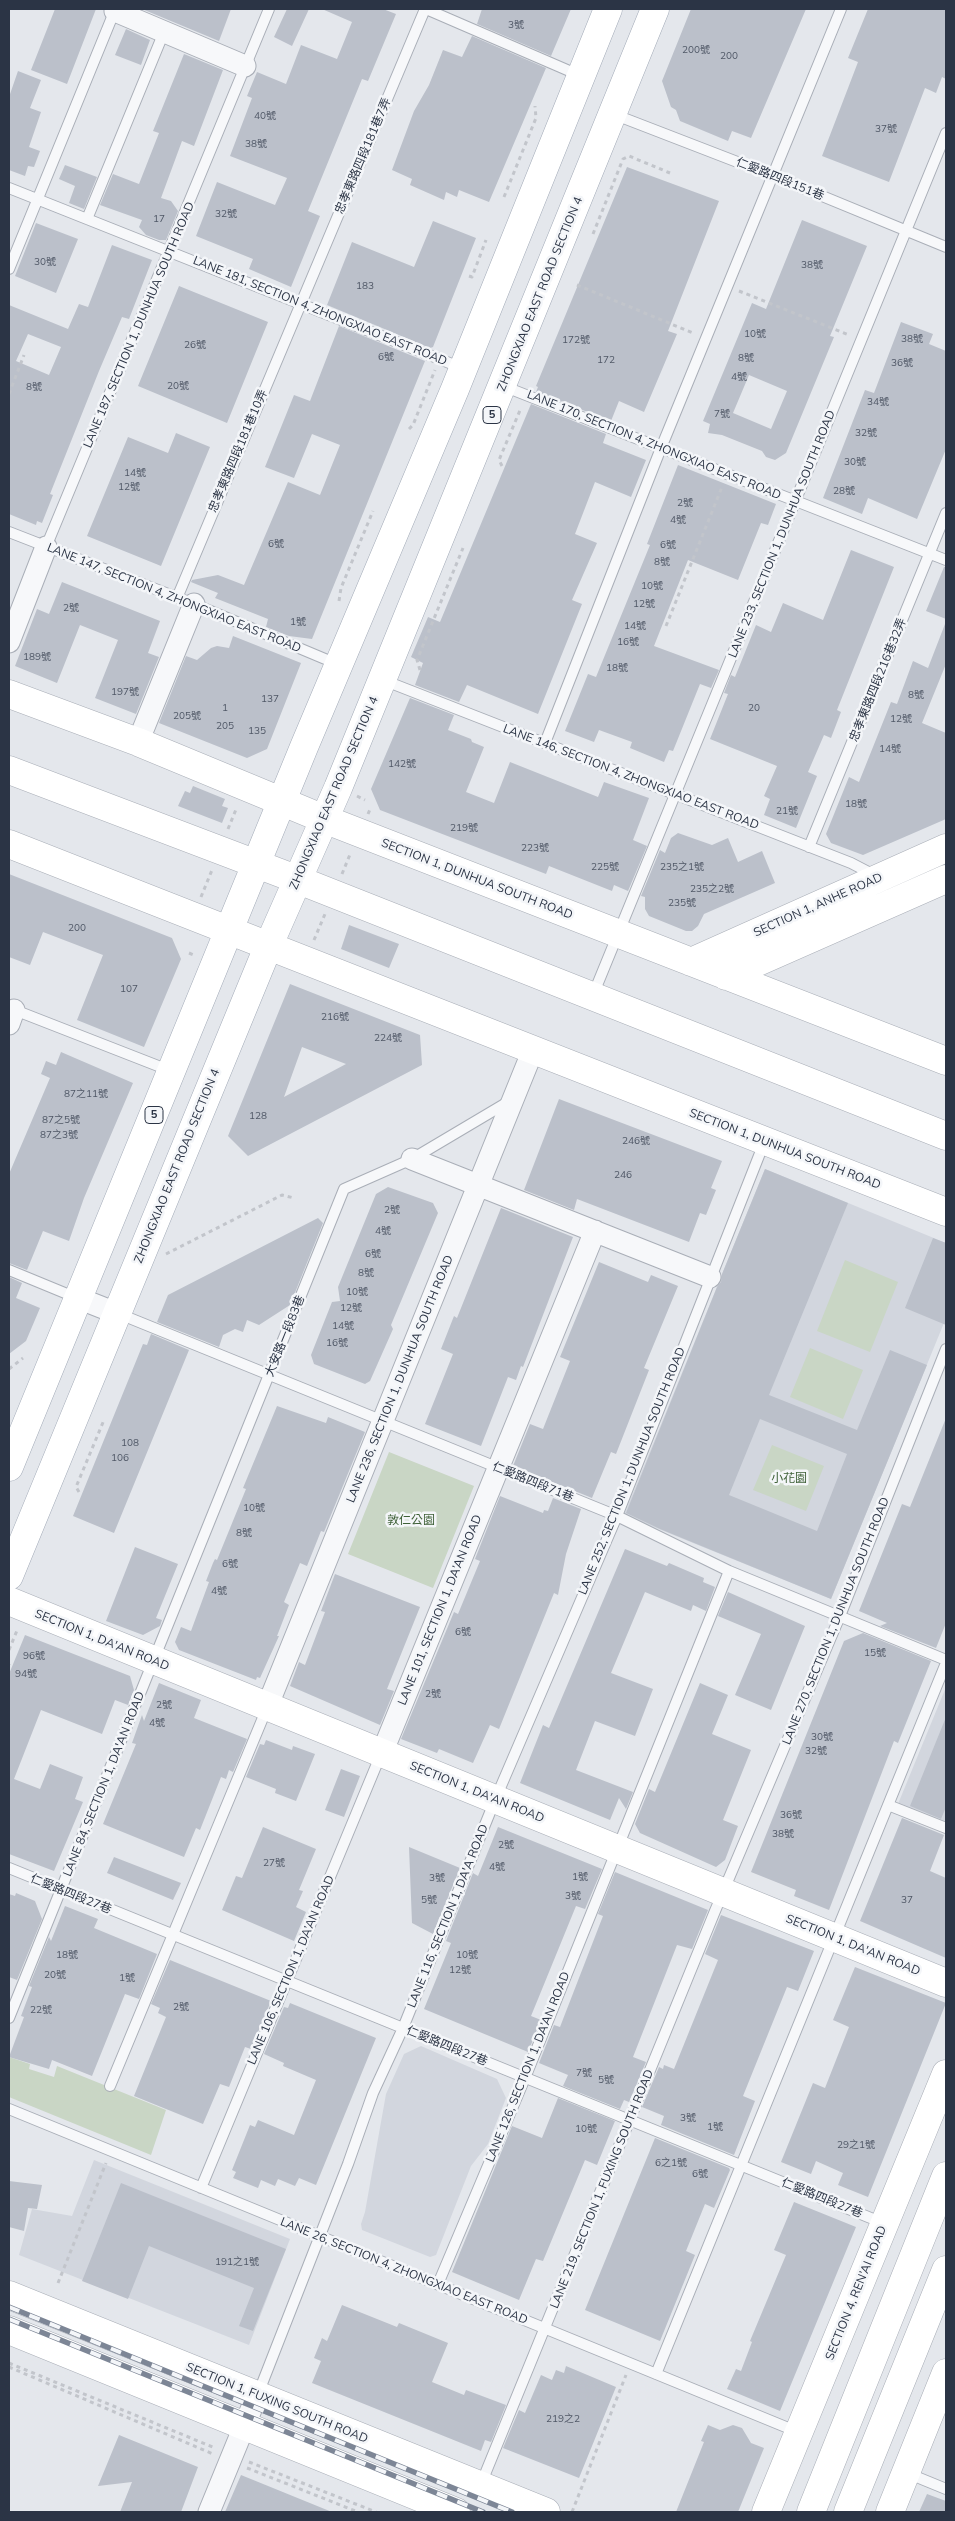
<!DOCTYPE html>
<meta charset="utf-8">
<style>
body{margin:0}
#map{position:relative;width:955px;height:2521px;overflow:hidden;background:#e4e7ec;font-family:Mulish,sans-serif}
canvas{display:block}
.frame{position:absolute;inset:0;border:10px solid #2b3445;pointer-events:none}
</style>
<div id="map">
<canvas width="955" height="2521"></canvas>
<div class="frame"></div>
</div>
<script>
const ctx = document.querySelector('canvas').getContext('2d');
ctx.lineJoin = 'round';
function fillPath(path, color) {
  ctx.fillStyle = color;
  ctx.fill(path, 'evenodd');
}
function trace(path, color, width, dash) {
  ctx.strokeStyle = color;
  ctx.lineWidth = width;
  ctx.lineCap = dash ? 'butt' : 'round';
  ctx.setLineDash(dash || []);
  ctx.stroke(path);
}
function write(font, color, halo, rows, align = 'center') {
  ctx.font = font + ' Mulish,"Noto Sans TC",sans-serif';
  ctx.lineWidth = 5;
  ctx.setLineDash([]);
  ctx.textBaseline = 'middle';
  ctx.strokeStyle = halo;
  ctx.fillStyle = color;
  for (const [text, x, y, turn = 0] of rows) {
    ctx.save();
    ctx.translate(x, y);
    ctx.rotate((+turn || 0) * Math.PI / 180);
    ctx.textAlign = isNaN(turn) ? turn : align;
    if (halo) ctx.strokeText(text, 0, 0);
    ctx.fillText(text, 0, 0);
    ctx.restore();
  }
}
fillPath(new Path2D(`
 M765 1169 946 1243V1318L831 1599 624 1515Z
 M946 1687V1824L898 1804Z
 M421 2046 497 2079 506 2098 488 2144 471 2166 436 2255 430 2257 362 2230 361 2224 365 2212 386 2094 404 2054Z
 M94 2160 290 2239 249 2345 19 2255 32 2209 72 2216Z`), '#d2d6de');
fillPath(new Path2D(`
 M845 1260 898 1282 870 1352 817 1331Z
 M810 1348 863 1370 843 1419 790 1397Z
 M772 1445 824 1466 806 1511 753 1490Z
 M389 1452 474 1486 433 1588 348 1554Z
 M9 2057 30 2064 29 2069 54 2077 57 2066 166 2110 151 2155 9 2097Z`), '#c9d6c5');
fillPath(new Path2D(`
 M55 9H96L67 84 31 70Z
 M142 9H231L219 41Z
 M287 9H309L292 46 274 37Z
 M322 9H383L396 14 368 81 362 79 308 211 320 216 291 287 249 269 253 259 196 236 217 182 275 205 287 178 230 156 252 98 247 96 257 72 286 84 301 45 337 59 352 22Z
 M482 9H571L551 56 477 24Z
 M691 9H806L751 138 732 131 728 141 680 121 676 110 671 107 662 81Z
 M868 9H946V79L942 77 936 93 925 88 889 182 822 156 858 62 848 58Z
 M126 29 150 40 141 65 115 55Z
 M472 36 546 68 489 202 459 190 457 197 446 192 444 200 410 185 412 179 392 170 414 111 429 85 443 50 462 57Z
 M184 54 223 70 194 146 182 141 161 198 171 201 178 211 166 240H159L146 235 139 227 142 220 100 205 113 174 139 184 159 133 153 131Z
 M18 71 41 80 30 108 41 112 29 147 40 151 34 167 28 166 25 176 9 170V97Z
 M65 165 97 177 84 209 69 203 75 186 59 179Z
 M627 167 719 201 668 331 677 334 644 412 619 401 611 421 536 392 538 387 536 386Z
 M802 220 867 246 830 336 834 337 786 453 775 460 766 457 762 451 722 435 708 433 710 424 703 421 752 303 766 309ZM749 375 787 391 771 429 733 413Z
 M433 221 476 238 433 347 430 348 327 305 352 242 414 267Z
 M36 223 78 239 56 293 15 276Z
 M112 245 152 260 129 319 122 317 99 371 50 494 53 495 42 523 37 521 36 525 9 514V305L68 329 79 304 88 307ZM28 334 61 347 49 375 16 361Z
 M179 286 268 322 227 423 138 386Z
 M901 322 933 334 929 344 946 351V449L917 519 868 498 862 514 823 498 865 390 874 393Z
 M339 326 425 361 312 639 289 636 266 627 268 619 215 598 218 593 191 582 192 580 218 575 244 585 288 482 320 495 340 445 312 434 294 478 265 467 294 395 310 401Z
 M531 404 606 434 603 443 646 460 631 497 595 482 575 534 597 543 572 600 582 604 538 714 467 685 459 702 415 685 423 663 411 657 428 617 440 622Z
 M176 433 210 447 161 566 87 536 128 437 168 453Z
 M678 465 776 504 768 525 761 523 738 580 688 560 654 646 719 670 711 688 700 684 673 751 669 750 664 762 630 748 632 742 599 730 594 742 565 731 588 674 596 677 650 545 647 544Z
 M851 550 894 567 837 710 841 712 831 738 824 735 808 772 817 776 796 828 764 815 770 799 764 796 777 766 710 739 728 694 724 693 731 675 735 677 756 625 771 632 783 603 823 620Z
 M944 567H946V619L926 611Z
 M62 582 160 621 148 653 159 657 136 714 95 698 118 640 80 625 57 683 15 666 37 609 49 614Z
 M945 624 946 664 922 723 946 733V819L863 855 831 843 826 834 849 777 859 782 891 702 897 704 913 661 928 668Z
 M233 636 301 663 267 749 247 758 159 723 186 656 197 660 211 648 217 646 229 648Z
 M410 698 454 715 448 730 471 739 472 742 484 747 466 792 494 803 510 762 598 797 604 782 649 798 633 840 647 846 628 891 614 885 612 891 549 866 546 874 380 810 371 789Z
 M193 786 225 799 222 806 228 808 222 823 178 806 185 791 190 793Z
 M678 833 712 845 728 838 738 862 762 851 775 883 704 914 698 926 692 931H686L649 916 645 909V897L641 896 660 850 665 853 671 838Z
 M9 874 172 938 181 959 144 1047 77 1020 103 955 43 932 30 965 9 957Z
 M349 925 399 944 389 968 341 949Z
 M290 984 420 1035 422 1065 248 1156 228 1136ZM302 1047 346 1064 284 1097Z
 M61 1052 133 1083 84 1198 69 1241 43 1231 27 1270 9 1263V1174L50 1078 41 1074 46 1061 56 1065Z
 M559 1099 722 1161 711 1188 716 1190 706 1215 700 1213 689 1242 577 1199 574 1210 524 1190Z
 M765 1169 848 1203 769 1395 857 1430 890 1350 927 1365 831 1599 660 1529 626 1513 717 1287 721 1282 722 1274ZM760 1419 847 1454 817 1531 729 1495Z
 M388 1187 433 1203 438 1213 391 1325 393 1329 370 1381 365 1384 314 1364 311 1355 332 1302 340 1301 338 1287 376 1194Z
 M501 1208 573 1237 523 1367 521 1366 516 1380 508 1377 481 1446 425 1424 453 1354 441 1349 454 1316 457 1318Z
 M318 1218 323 1223 290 1305 259 1325 247 1320 243 1332 235 1329 223 1335 219 1347 157 1322 168 1295Z
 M933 1238 946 1243V1325L905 1308Z
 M599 1262 648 1282 651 1275 678 1286 644 1368 649 1370 616 1454 611 1452 592 1498 513 1466 530 1424 543 1429 570 1361 560 1357Z
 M9 1277 22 1283 16 1298 40 1308 26 1341 9 1354Z
 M151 1334 189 1350 114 1533 73 1516 143 1344 147 1345Z
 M277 1406 326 1423 328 1417 365 1432 324 1532 321 1531 307 1566 300 1563 284 1602 289 1605 277 1636H279L260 1678 257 1677 256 1680 179 1650 175 1642 181 1627 191 1631 209 1582 206 1581 213 1563 215 1559 217 1560 246 1489 243 1488Z
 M946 1418V1623L936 1648 880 1626 887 1623 859 1611 902 1504 910 1507Z
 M500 1496 543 1513 544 1510 548 1511 553 1498 581 1509 566 1554 558 1595 554 1593 499 1729 490 1725 473 1763 439 1749 437 1753 401 1739 454 1612 458 1614 480 1561 475 1559Z
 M135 1547 178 1564 156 1618 162 1620 160 1626 143 1635 106 1621Z
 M625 1549 667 1566 669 1563 704 1578 703 1582 715 1587 706 1611 693 1605 691 1611 645 1592 611 1673 653 1689 635 1736 595 1721 576 1770 633 1792 626 1809 619 1798 610 1820 520 1783 543 1725 549 1728Z
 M335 1574 420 1607 387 1689 394 1691 380 1725 290 1686 299 1662 305 1665 325 1612 321 1611Z
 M728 1592 805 1626 771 1710 735 1695 761 1634 718 1616Z
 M863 1633 931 1661 898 1743 894 1741 829 1910 794 1896 796 1890 751 1872 844 1641Z
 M25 1635 130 1676 134 1690 128 1705 115 1700 102 1734 41 1710 14 1779 40 1789 50 1764 83 1777 75 1799 83 1802 54 1871 9 1854V1674Z
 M159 1683 201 1700 194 1718 247 1739 233 1772 229 1770 226 1779 221 1777 200 1830 196 1828 184 1857 103 1824 136 1744 132 1743 142 1715 144 1721Z
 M700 1683 728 1695 712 1734 751 1750 723 1820 738 1826 725 1860 716 1867 640 1833 635 1824 649 1789 655 1792Z
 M946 1717V1807L941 1819 910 1806Z
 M266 1740 292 1750 293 1746 315 1754 296 1801 275 1793 276 1789 246 1777 260 1744 264 1745Z
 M341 1769 360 1776 344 1817 325 1810Z
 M902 1818 944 1835 930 1871 946 1878V1958L860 1921Z
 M263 1827 316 1849 299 1890 303 1891 296 1907 306 1912 294 1941 222 1910 236 1876 242 1878Z
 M498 1827 602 1869 585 1909 576 1906 538 1999 531 2016 541 2020 528 2052 424 2009 451 1943 446 1941 473 1873 478 1876Z
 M409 1847 460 1868 433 1934 412 1923Z
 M114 1857 181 1883 173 1900 107 1873Z
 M615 1872 708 1910 692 1949 677 1945 633 2057 646 2062 629 2102 624 2100 620 2109 563 2086 568 2075 539 2063 554 2025 560 2027 603 1916 598 1914Z
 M16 1893 35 1901 42 1919 17 1980 9 1977V1894L15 1896Z
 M65 1906 98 1919 94 1928 157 1954 139 1999 125 1994 92 2076 52 2060 49 2069 9 2057 24 2017 21 2016 32 1987 29 1986 49 1937 51 1941Z
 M721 1915 814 1951 798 1991 787 1987 743 2096 755 2101 734 2155 661 2125 664 2116 642 2107 659 2067 663 2069 664 2065 674 2069 718 1960 705 1954Z
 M170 1960 271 2001 251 2049 245 2047 229 2087 220 2084 203 2124 134 2096 166 2017 158 2013 160 2008 151 2004Z
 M855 1967 946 2003 868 2197 838 2185 843 2173 816 2161 811 2174 781 2162 813 2083 825 2088 849 2027 833 2020Z
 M290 2003 376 2038 316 2185 299 2178 295 2186 278 2179 275 2186 261 2180 258 2188 233 2178 236 2172 232 2170 250 2125 255 2127 258 2120 294 2135 316 2080 283 2066 284 2063 264 2054 284 2007 288 2008Z
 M558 2098 615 2121 597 2165 585 2160 543 2261 536 2259 519 2300 452 2272 512 2126 542 2138Z
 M655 2138 729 2168 730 2170 714 2208 705 2204 686 2251 695 2255 660 2341 585 2310Z
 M9 2181 42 2185 37 2209 28 2208 24 2231 9 2227Z
 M121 2183 286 2249 253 2331 239 2326 254 2288 149 2246 128 2299 82 2281Z
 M794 2202 856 2227 780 2411 727 2389 736 2369 741 2371 752 2342 750 2341 786 2255 774 2250Z
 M342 2305 397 2327 399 2323 448 2343 432 2382 464 2395 466 2390 506 2405 491 2442 485 2440 481 2451 312 2383 321 2361 314 2358 322 2338 327 2341Z
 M566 2366 616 2387 579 2478 503 2448 519 2410 525 2413 541 2375 552 2380 556 2370 564 2373Z
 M708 2425 720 2430 733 2425 742 2428 751 2443 764 2448 738 2512H676L704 2442 701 2441Z
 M119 2435 198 2467 181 2512H120L132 2482 98 2486Z
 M241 2475 332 2512H225Z
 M927 2494 946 2501V2512H919Z`), '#bbc0ca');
const lane = new Path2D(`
 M426 9 581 76
 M613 114 771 175 946 247
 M9 188 462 368
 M87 219 164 32
 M9 269 115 10
 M503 386 946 560
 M9 532 194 604 337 664
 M46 547 269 9
 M177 598 425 9
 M383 680 851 863 876 876
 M545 743 661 448 841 9
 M809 847 946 513
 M593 995 946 133
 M12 1009 171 1071
 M9 1270 77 1298
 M117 1313 617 1516 729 1571 946 1660
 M888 1805 946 1828
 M9 1868 883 2223
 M9 2018 344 1189 412 1159 508 1102
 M110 2086 267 1708
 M9 2109 798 2432
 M201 2188 381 1754
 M438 2284 525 2078 729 1571
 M656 2374 946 1663
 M258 2394 348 2164 373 2093 403 2028 495 1800 617 1516 764 1143
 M907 2473 946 2489
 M481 2484 715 1911 840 1616 946 1349`);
const street = new Path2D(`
 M115 11 245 66
 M9 642 46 547
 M138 742 194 604
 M9 1024 14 1010
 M412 1159 710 1277
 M78 1298 116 1313
 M267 1707 533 1050
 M382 1753 595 1231
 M209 2512 257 2395`);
const secondary = new Path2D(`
 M9 694 138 742 324 819 946 1061
 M9 770 296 879 946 1136
 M9 844 946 1212
 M691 962 946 848
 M726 976 946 879
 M9 1601 946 1983
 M9 2295 546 2512
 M9 2330 456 2512
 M766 2512 946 2074
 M811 2512 946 2176
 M848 2512 946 2270
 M890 2512 946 2373`);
const primary = new Path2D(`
 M9 1467 304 747 455 389 608 9
 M9 1576 268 947 338 788 655 9`);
trace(lane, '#a9aeb7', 12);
trace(street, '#a9aeb7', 23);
trace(secondary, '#a9aeb7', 29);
trace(primary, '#a3abb8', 29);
trace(new Path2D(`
 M504 197 536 118 535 106
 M593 234 623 159 629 156 670 173
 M469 276 472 277 486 240
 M577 285 693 333
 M739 291 849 335
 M9 394 24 355
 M409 429 413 425 435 370
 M502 466 499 460 521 408
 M339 601 341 588 373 511
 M666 626 722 487
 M420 670 417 660 463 548
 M357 796 365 800
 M368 814 371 807
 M228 829 237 807
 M342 874 351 852
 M201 897 212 870
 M314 940 325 914
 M189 953 196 956
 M166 1254 282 1195 294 1198
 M9 1369 23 1358
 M79 1492 76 1487 104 1420
 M9 1650 18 1628
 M9 1664V1665
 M58 2283 106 2163
 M9 2363 215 2448
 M9 2367 213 2454
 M249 2462 376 2512
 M247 2468 358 2512
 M572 2512 626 2375`), '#c2c5cb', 3, [4, 4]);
trace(lane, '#f7f8fa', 10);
trace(street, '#f7f8fa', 21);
trace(secondary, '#fff', 28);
trace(primary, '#fff', 28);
const rail = new Path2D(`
 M9 2307 512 2512
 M9 2319 483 2512`);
trace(rail, '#7d8696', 5.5);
trace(rail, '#f4f6f9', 4, [11]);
write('10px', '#4f5766', null, [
 ["3號",516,25],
 ["200號",696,50],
 ["200",729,56],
 ["40號",265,116],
 ["37號",886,129],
 ["38號",256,144],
 ["32號",226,214],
 ["17",159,219],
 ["30號",45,262],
 ["38號",812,265],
 ["183",365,286],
 ["10號",755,334],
 ["38號",912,339],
 ["172號",576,340],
 ["26號",195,345],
 ["6號",386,357],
 ["8號",746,358],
 ["172",606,360],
 ["36號",902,363],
 ["4號",739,377],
 ["20號",178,386],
 ["8號",34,387],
 ["34號",878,402],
 ["7號",722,414],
 ["32號",866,433],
 ["30號",855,462],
 ["14號",135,473],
 ["12號",129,487],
 ["28號",844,491],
 ["2號",685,503],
 ["4號",678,520],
 ["6號",276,544],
 ["6號",668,545],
 ["8號",662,562],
 ["10號",652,586],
 ["12號",644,604],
 ["2號",71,608],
 ["1號",298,622],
 ["14號",635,626],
 ["16號",628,642],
 ["189號",37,657],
 ["18號",617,668],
 ["197號",125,692],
 ["8號",916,695],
 ["137",270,699],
 ["1",225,708],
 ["20",754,708],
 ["205號",187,716],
 ["12號",901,719],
 ["205",225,726],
 ["135",257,731],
 ["14號",890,749],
 ["142號",402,764],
 ["18號",856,804],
 ["21號",787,811],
 ["219號",464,828],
 ["223號",535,848],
 ["225號",605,867],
 ["235之1號",682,867],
 ["235之2號",712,889],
 ["235號",682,903],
 ["200",77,928],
 ["107",129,989],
 ["216號",335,1017],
 ["224號",388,1038],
 ["87之11號",86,1094],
 ["128",258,1116],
 ["87之5號",61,1120],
 ["87之3號",59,1135],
 ["246號",636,1141],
 ["246",623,1175],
 ["2號",392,1210],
 ["4號",383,1231],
 ["6號",373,1254],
 ["8號",366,1273],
 ["10號",357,1292],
 ["12號",351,1308],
 ["14號",343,1326],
 ["16號",337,1343],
 ["108",130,1443],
 ["106",120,1458],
 ["10號",254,1508],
 ["8號",244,1533],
 ["6號",230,1564],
 ["4號",219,1591],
 ["6號",463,1632],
 ["15號",875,1653],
 ["96號",34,1656],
 ["94號",26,1674],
 ["2號",433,1694],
 ["2號",164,1705],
 ["4號",157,1723],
 ["30號",822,1737],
 ["32號",816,1751],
 ["36號",791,1815],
 ["38號",783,1834],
 ["2號",506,1845],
 ["27號",274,1863],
 ["4號",497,1867],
 ["1號",580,1877],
 ["3號",437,1878],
 ["3號",573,1896],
 ["5號",429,1900],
 ["37",907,1900],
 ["18號",67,1955],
 ["10號",467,1955],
 ["12號",460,1970],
 ["20號",55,1975],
 ["1號",127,1978],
 ["2號",181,2007],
 ["22號",41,2010],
 ["7號",584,2073],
 ["5號",606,2080],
 ["3號",688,2118],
 ["1號",715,2127],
 ["10號",586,2129],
 ["29之1號",856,2145],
 ["6之1號",671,2163],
 ["6號",700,2174],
 ["191之1號",237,2262],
 ["219之2",563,2419]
]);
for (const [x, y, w] of [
 [492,415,18],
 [154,1115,18]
]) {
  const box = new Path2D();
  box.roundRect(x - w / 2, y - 8.5, w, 17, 4);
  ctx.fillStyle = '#f4f6f9';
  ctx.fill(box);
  trace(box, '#2b3445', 1);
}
write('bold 11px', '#2b3445', null, [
 ["5",492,415],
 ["5",154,1115]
]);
write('12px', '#2b3445', '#f4f6f9', [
 ["忠孝東路四段181巷7弄",363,156,-67],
 ["仁愛路四段151巷",780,179,22],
 ["ZHONGXIAO EAST ROAD SECTION 4",540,294,-68],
 ["LANE 181, SECTION 4, ZHONGXIAO EAST ROAD",320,311,22],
 ["LANE 187, SECTION 1, DUNHUA SOUTH ROAD",139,325,-67],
 ["LANE 170, SECTION 4, ZHONGXIAO EAST ROAD",654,445,22],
 ["忠孝東路四段181巷10弄",238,451,-67],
 ["LANE 233, SECTION 1, DUNHUA SOUTH ROAD",782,534,-68],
 ["LANE 147, SECTION 4, ZHONGXIAO EAST ROAD",174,598,22],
 ["忠孝東路四段216巷32弄",878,680,-68],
 ["LANE 146, SECTION 4, ZHONGXIAO EAST ROAD",631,777,21],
 ["ZHONGXIAO EAST ROAD SECTION 4",334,793,-67],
 ["SECTION 1, DUNHUA SOUTH ROAD",477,879,21],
 ["SECTION 1, ANHE ROAD",818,905,-24],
 ["SECTION 1, DUNHUA SOUTH ROAD",785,1149,21],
 ["ZHONGXIAO EAST ROAD SECTION 4",177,1166,-68],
 ["大安路一段83巷",285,1336,-68],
 ["LANE 236, SECTION 1, DUNHUA SOUTH ROAD",400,1379,-68],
 ["LANE 252, SECTION 1, DUNHUA SOUTH ROAD",632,1471,-68],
 ["仁愛路四段71巷",533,1482,22],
 ["LANE 101, SECTION 1, DA’AN ROAD",440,1610,-68],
 ["LANE 270, SECTION 1, DUNHUA SOUTH ROAD",836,1621,-68],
 ["SECTION 1, DA'AN ROAD",102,1640,22],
 ["LANE 84, SECTION 1, DA'AN ROAD",104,1784,-68],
 ["SECTION 1, DA'AN ROAD",477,1792,22],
 ["仁愛路四段27巷",71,1894,22],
 ["LANE 116, SECTION 1, DA'A ROAD",448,1916,-68],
 ["SECTION 1, DA'AN ROAD",853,1945,22],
 ["LANE 106, SECTION 1, DA’AN ROAD",291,1970,-67],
 ["仁愛路四段27巷",447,2046,22],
 ["LANE 126, SECTION 1, DA’AN ROAD",528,2067,-68],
 ["LANE 219, SECTION 1, FUXING SOUTH ROAD",602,2189,-68],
 ["仁愛路四段27巷",822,2198,22],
 ["LANE 26, SECTION 4, ZHONGXIAO EAST ROAD",404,2271,22],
 ["SECTION 4, REN’AI ROAD",856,2293,-68],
 ["SECTION 1, FUXING SOUTH ROAD",277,2403,22]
]);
write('12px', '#3f6138', '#f4f6f9', [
 ["小花園",789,1478],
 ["敦仁公園",411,1520]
]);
</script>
